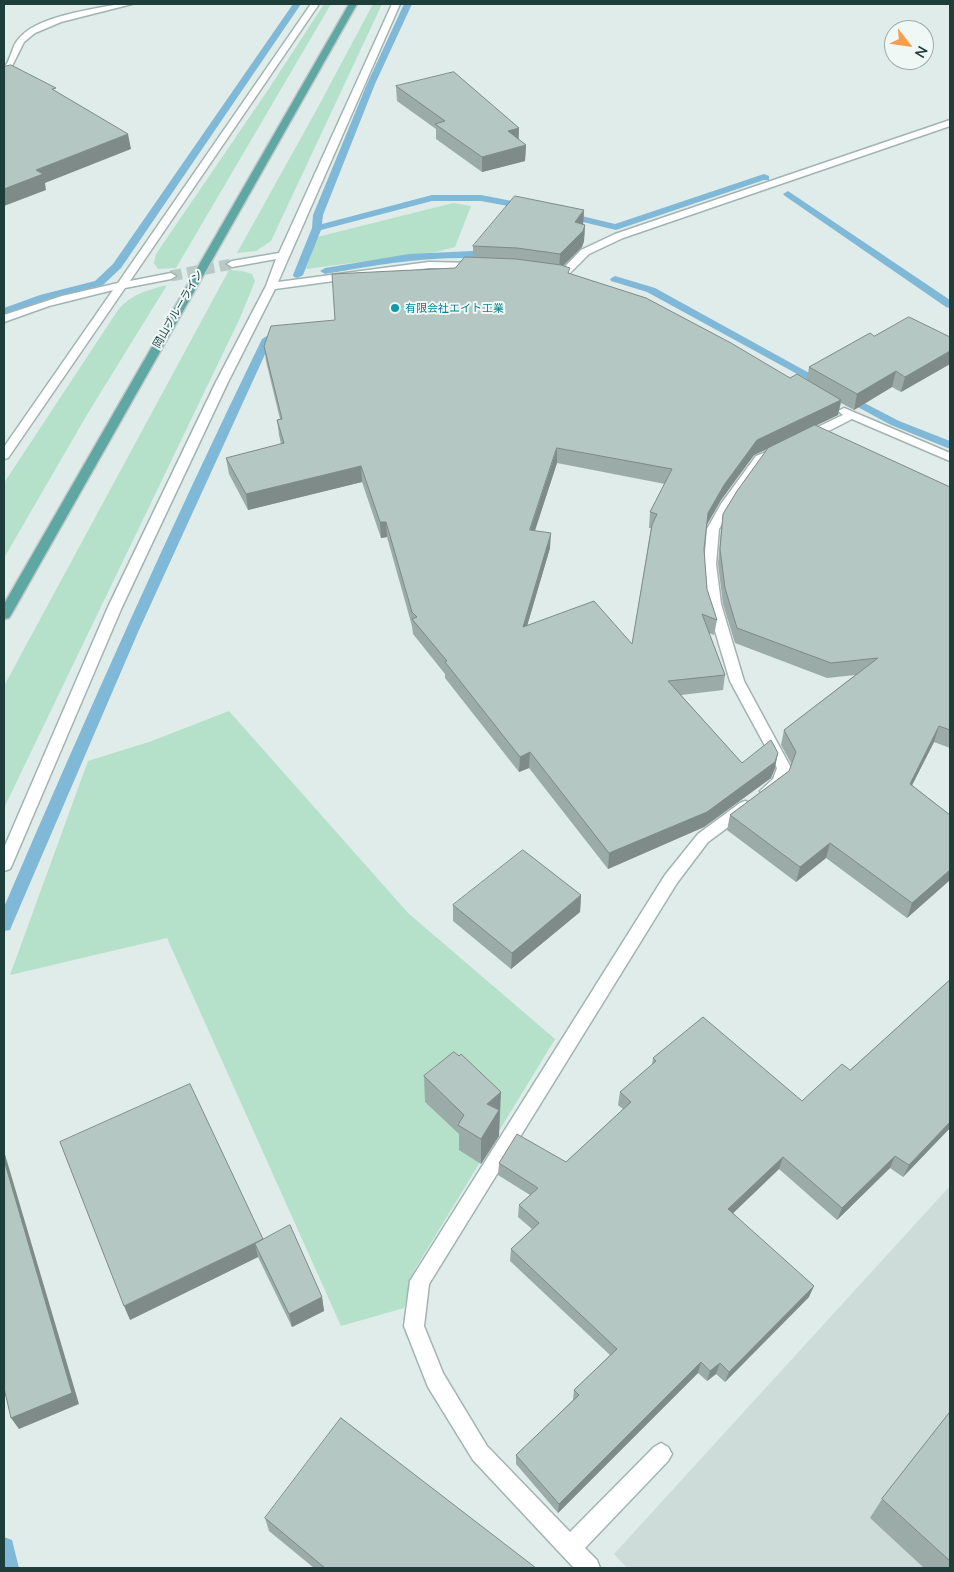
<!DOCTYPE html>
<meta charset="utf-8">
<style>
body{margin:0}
#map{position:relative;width:954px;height:1572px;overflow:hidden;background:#dfece9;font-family:Lato,sans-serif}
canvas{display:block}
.frame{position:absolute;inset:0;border:5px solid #1e3e3c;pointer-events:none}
.north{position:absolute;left:884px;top:20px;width:50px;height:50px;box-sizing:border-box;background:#f0f8f6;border:1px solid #9caeac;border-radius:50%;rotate:120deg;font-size:14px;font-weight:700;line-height:20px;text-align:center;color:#1e3e3c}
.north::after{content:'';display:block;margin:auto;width:18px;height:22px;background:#ff9c4a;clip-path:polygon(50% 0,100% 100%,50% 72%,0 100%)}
</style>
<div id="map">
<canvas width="954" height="1572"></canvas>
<div class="frame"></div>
<div class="north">N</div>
</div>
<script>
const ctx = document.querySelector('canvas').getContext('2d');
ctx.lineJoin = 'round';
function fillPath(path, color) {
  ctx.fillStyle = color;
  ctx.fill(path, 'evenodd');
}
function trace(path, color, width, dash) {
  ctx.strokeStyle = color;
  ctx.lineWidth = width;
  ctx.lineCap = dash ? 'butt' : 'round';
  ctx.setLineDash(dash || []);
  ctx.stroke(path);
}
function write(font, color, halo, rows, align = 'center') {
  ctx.font = font + ' Lato,"Noto Sans JP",sans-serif';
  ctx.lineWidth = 4;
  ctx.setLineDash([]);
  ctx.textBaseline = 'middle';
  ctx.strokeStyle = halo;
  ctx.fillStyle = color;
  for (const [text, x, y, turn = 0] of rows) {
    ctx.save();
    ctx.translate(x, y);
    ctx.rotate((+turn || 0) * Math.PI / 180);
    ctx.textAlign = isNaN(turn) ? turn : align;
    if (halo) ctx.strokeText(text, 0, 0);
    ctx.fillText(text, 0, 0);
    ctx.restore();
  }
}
fillPath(new Path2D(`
 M950 1186V1568H627L614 1554Z`), '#cddcd8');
fillPath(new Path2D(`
 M324 4H331L176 268 158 269 154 263 156 254 268 90Z
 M373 4H382L271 241 256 251 237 253 317 109Z
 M453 203 471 206 455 247 436 252 306 269 317 237Z
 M229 270 242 271 252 274 255 281 240 318 4 808V686Z
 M167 285 88 413 4 558V483L118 310C133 293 146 291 167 285Z
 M229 711 408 913 555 1039 415 1269 404 1308 341 1326 167 938 10 975 88 761 152 741Z`), '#b5e0c9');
fillPath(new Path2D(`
 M293 4H301L121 268 103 285 48 299 4 315V308L40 295 95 281 113 264Z
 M404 4H412L375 84 323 215 322 224 432 195H481L533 205 535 207 530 210 481 201H432L321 230 303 275 298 278 294 277 293 275 312 228 313 215 367 84Z
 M764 174 769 176V180H764L616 230 562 217 560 215 565 212 615 224Z
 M788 191 950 300V308L946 307 785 196 783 194Z
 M472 251 493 253 498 256 493 259C436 255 381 264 325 274L320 271 325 268 409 254Z
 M615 276 655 288 831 385 825 388 821 387 647 292 611 281 610 279Z
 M267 336 272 339 139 630 12 925 10 930 4 931V907C86 716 171 526 262 339Z
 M845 393 899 421 950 441V449L891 425 841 398 839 396Z
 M4 1537 12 1540 19 1568H4Z`), '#80b8d8');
trace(new Path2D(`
 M171 276 232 264`), '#b8c9c6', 11, [11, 5.5]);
const minor = new Path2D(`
 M118 4H132L61 22 35 33 24 42 11 68 4 72C4 66 7 65 9 59 12 53 13 46 17 41 34 16 91 10 118 4Z
 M311 4H319L130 281 171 273 176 276 171 279 125 288 8 458 4 459V447L113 290 49 306 4 322V315L62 296 118 283Z
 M392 4H400L278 282 429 262 476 263 481 266 476 269 429 268 275 289 228 382 122 607 12 865 10 869 4 871V848L108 607 216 382 266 286 276 259 232 267 227 264 232 261 279 253Z
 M950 120V126L623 238 589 254 566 277 562 278 557 275 581 250 615 234Z
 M844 408 950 453V461L852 419 811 440H803L801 437 803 434 843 415 838 411Z
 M779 447 783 448 785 451 783 454 764 462 733 505 719 529 716 564 721 604 744 681 791 768C787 780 779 800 763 795L760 791 773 779 777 768 730 681 707 604 704 564 707 529 721 504 756 456Z
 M745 801 750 803 753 807 750 811 708 842 677 883 429 1284 424 1326 443 1373 487 1446 570 1532 654 1447 661 1443 668 1447 672 1454 668 1461 585 1548 597 1560 600 1568H574L473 1460 428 1387 404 1326 410 1281 665 875 698 834 740 803Z`);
const major = new Path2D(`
 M349 4H357L11 615 9 618 4 619V604Z`);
trace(minor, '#a1b4b2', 3);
trace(major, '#c0c9c8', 3);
fillPath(minor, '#fff');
fillPath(major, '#5ea7a3');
fillPath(new Path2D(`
 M396 86 519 128V140L526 145 525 161 482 172 436 139V129L397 101Z
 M584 210 583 225H585L584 241 582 247 563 266 570 274 790 378 807 380 809 367 874 336 950 337V364L901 392 892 387 854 410 841 403 838 415 815 426 950 487V748L934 742 912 785 950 815V880L907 918 826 858 796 882 727 830 730 815 789 771 792 765 781 745 784 730 855 675 827 678 735 643 723 604 718 564 721 530 723 514 768 449 754 455 721 500 706 526 704 549 707 589 717 620 714 635 709 633 725 675 723 690 681 695 742 763 775 768 771 778 704 827 608 869 529 768 519 772 445 678V674L413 634 412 626 387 537 381 538 362 482 248 510 229 474 226 458 281 444 279 435 277 420 280 419 266 361 264 346 335 320 455 268 473 257V246ZM557 463 665 484 650 512 649 528H651L632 644 527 626 550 548 535 531Z
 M581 895 580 912 511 969 453 921V905Z
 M950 980V1128L903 1177 890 1168 837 1220 779 1169 733 1213 809 1297 725 1382 716 1374 707 1381 698 1373 558 1513 516 1464V1455L573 1400 574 1390 610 1355 510 1261 511 1249 532 1229 518 1217 519 1205 530 1195 498 1175 499 1163 566 1162 623 1109 618 1105 620 1092 652 1065 653 1058 802 1101 850 1070Z
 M424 1076 500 1118 499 1119V1136L481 1164 459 1150V1134L425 1102Z
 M263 1239 322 1297 324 1311 292 1327 258 1257 130 1320Z
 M950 1412V1568H924L870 1518 882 1499Z
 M265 1518 536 1568H314L269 1531Z`), '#9baba8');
fillPath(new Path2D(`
 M519 128 518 143 508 131Z
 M128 134 131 149 45 183 46 190 4 206V189L36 170Z
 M526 145 525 161 482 172V157Z
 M584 210 583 226 575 222Z
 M585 225 584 241 582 247 559 270 560 254Z
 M950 351V364L901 392 905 377Z
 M896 371 892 387 854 410 857 394Z
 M841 400 838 415 754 455 721 500 705 528 708 513 724 485 757 440Z
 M557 448V463L530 545V530Z
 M361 466 362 482 248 510 246 494Z
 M380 522H386L387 537 381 538Z
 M551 533 550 548 522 643 523 627Z
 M939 726 934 742 905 799 910 784Z
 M530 752 529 768 519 772 520 757Z
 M778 753 775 768 771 778 704 827 608 869 609 853Z
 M830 843 826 858 796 882 800 867Z
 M950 870V880L907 918 912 903Z
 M581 895 580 912 511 969 512 953Z
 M501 1092 499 1136 481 1164V1139L487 1104Z
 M950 1122V1128L903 1177 909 1165Z
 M4 1151 79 1404 19 1429 11 1418Z
 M895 1156 890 1168 837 1220 842 1208Z
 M783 1157 779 1169 725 1221 728 1209Z
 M263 1239 255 1244 258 1257 130 1320 124 1306Z
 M814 1286 809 1297 725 1382 729 1372Z
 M322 1297 324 1311 292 1327 289 1314Z
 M701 1362 698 1373 558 1513 559 1504Z
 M720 1363 716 1374 707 1381 710 1371Z`), '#7e8b88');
const building = new Path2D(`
 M11 65 56 88 52 89 128 134 36 170 43 174 4 189V67Z
 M454 72 519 128 508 131 526 145 482 157 435 124 445 121 396 86Z
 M515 196 584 210 575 222 585 225 583 231 560 254 517 248 473 246Z
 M465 257 516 259 561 265 570 268 568 273 646 298 731 343 790 378 797 374 841 400 757 440 724 485 708 513 704 549 707 589 717 620 702 614 725 675 668 681 742 763 771 740 778 753 775 762 707 812 609 853 530 752 520 757 445 662 447 661 412 619 417 617 412 612 386 522H380L361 466 246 494 226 458 284 443 277 420 282 419 264 346 271 326 335 320 332 274 455 268ZM557 448 672 469 650 512 657 514 652 525 632 644 594 601 523 627 551 533 530 530Z
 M909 317 950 337V351L905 377 896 371 857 394 809 367 870 333 874 336Z
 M815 425 950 487V730L939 726 910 784 950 815V870L912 903 830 843 800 867 730 815 789 771 796 752 784 730 878 658 831 663 737 628 725 588 720 549 723 514 737 491 768 448Z
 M523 850 581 895 512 953 453 905Z
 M950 980V1122L909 1165 895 1156 842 1208 783 1157 728 1209 814 1286 729 1372 720 1363 710 1371 701 1362 559 1504 516 1455 579 1395 574 1390 617 1349 511 1249 539 1223 519 1205 538 1188 499 1163 517 1134 566 1162 631 1102 620 1092 656 1061 653 1058 703 1017 802 1101 842 1064 850 1070Z
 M454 1052 459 1056 461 1054 501 1092 487 1104 499 1110 481 1139 458 1125 464 1115 424 1076Z
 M190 1084 263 1239 124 1306 60 1142Z
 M4 1160 72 1393 11 1418 4 1388Z
 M290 1225 322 1297 289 1314 255 1244Z
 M950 1412V1561L882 1499Z
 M341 1418 536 1568H325L265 1518Z`);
fillPath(building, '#b4c7c3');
trace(building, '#7e8b88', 1);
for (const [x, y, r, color] of [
 [395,308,5,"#0f9aa8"]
]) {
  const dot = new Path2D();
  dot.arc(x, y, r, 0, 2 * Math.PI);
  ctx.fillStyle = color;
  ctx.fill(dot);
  trace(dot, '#f0f8f6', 2);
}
write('11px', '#0d838f', '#f0f8f6', [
 ["有限会社エイト工業",405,308]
], 'left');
write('11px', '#1e3e3c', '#f0f8f6', [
 ["岡山ブルーライン",178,309,-60]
]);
</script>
